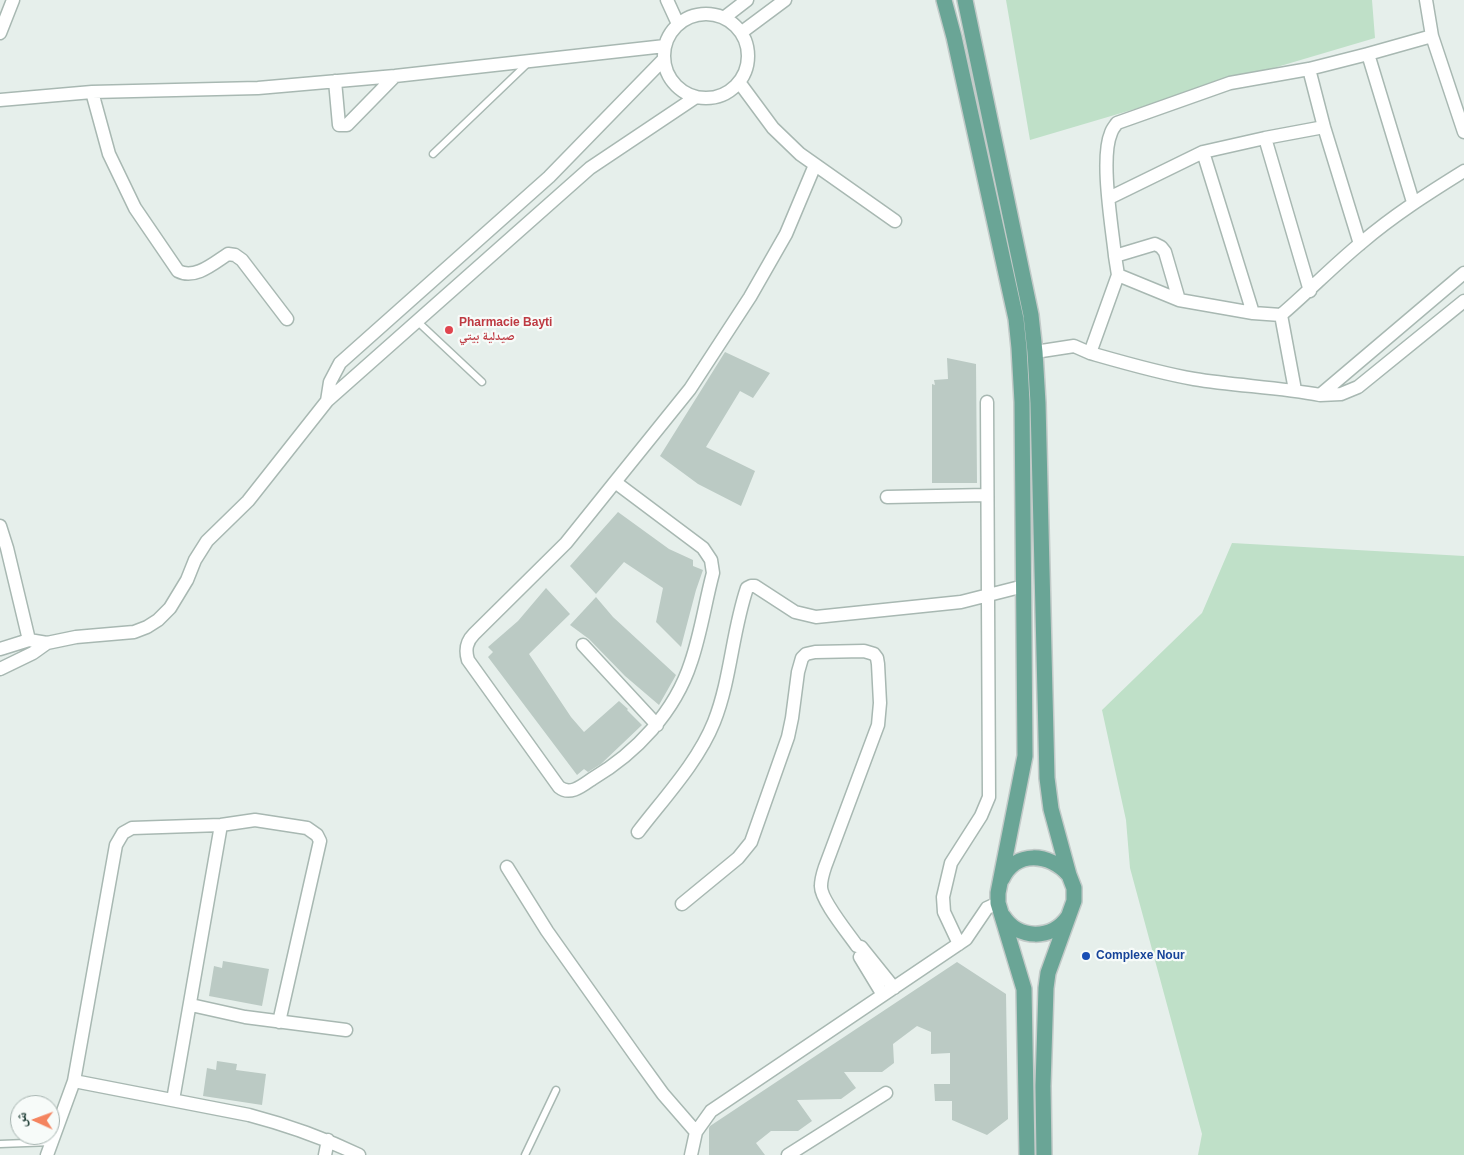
<!DOCTYPE html>
<meta charset="utf-8">
<style>
body{margin:0}
#map{position:relative;width:1464px;height:1155px;overflow:hidden;background:#e6efeb;font-family:Arial,"Noto Naskh Arabic",sans-serif}
canvas{display:block}
.north{position:absolute;left:10px;top:1095px;width:50px;height:50px;box-sizing:border-box;background:#f7fbf9;border:1px solid #a3b1ad;border-radius:50%;rotate:272deg;font-size:14px;font-weight:700;line-height:20px;text-align:center;color:#24423a}
.north::after{content:'';display:block;margin:auto;width:18px;height:22px;background:#f4845f;clip-path:polygon(50% 0,100% 100%,50% 72%,0 100%)}
</style>
<div id="map">
<canvas width="1464" height="1155"></canvas>
<div class="north">ش</div>
</div>
<script>
const ctx = document.querySelector('canvas').getContext('2d');
ctx.lineJoin = 'round';
function fillPath(path, color) {
  ctx.fillStyle = color;
  ctx.fill(path, 'evenodd');
}
function trace(path, color, width, dash) {
  ctx.strokeStyle = color;
  ctx.lineWidth = width;
  ctx.lineCap = dash ? 'butt' : 'round';
  ctx.setLineDash(dash || []);
  ctx.stroke(path);
}
function write(font, color, halo, rows, align = 'center') {
  ctx.font = font + ' Arial,"Noto Naskh Arabic",sans-serif';
  ctx.lineWidth = 4.5;
  ctx.setLineDash([]);
  ctx.textBaseline = 'middle';
  ctx.strokeStyle = halo;
  ctx.fillStyle = color;
  for (const [text, x, y, turn = 0] of rows) {
    ctx.save();
    ctx.translate(x, y);
    ctx.rotate((+turn || 0) * Math.PI / 180);
    ctx.textAlign = isNaN(turn) ? turn : align;
    if (halo) ctx.strokeText(text, 0, 0);
    ctx.fillText(text, 0, 0);
    ctx.restore();
  }
}
fillPath(new Path2D(`
 M1006 0H1372L1375 38 1030 140Z
 M1232 543 1464 556V1155H1198L1202 1134 1130 868 1126 820 1102 710 1202 613Z`), '#bfe0c8');
fillPath(new Path2D(`
 M725 352 770 373 753 398 740 391 706 447 755 471 741 506 698 484 660 456Z
 M947 358 976 364 977 483H932V384L935 385 934 380 948 379Z
 M618 512 669 549 693 560V566L703 570 696 590 681 647 656 622 663 588 624 562 596 594 570 566Z
 M546 588 570 614 529 654 571 717 584 732 619 701 628 709 627 710 642 725 601 764 588 772 584 769 577 775 488 657 493 652 488 647 518 621Z
 M596 597 613 617 676 675 659 705 625 676 589 639 570 625Z
 M223 961 269 969 262 1006 209 996 214 966 222 968Z
 M957 962 1006 994 1008 1119 987 1135 952 1120V1101H935L934 1084H950V1053L931 1054V1032L917 1026 893 1044 894 1063 882 1072H844L856 1088 841 1099 797 1100 812 1121 798 1131H771L756 1143 765 1155H709V1128L710 1126Z
 M217 1061 237 1064 236 1070 266 1074 262 1105 203 1096 207 1068 216 1070Z`), '#bbcac4');
const lane = new Path2D(`
 M433 154 528 63
 M418 322 482 382
 M0 1144 52 1142
 M525 1155 556 1090`);
const street = new Path2D(`
 M667 0 678 24
 M1426 0 1432 36 1464 132
 M664 56a42 42 0 1 1 84 0a42 42 0 1 1-84 0Z
 M725 17 747 0
 M742 32 785 0
 M0 33 13 0
 M1368 54 1413 202
 M1309 69 1324 127 1360 244
 M335 81 339 125H347L395 76
 M739 82 773 128 800 154 895 221
 M92 92 109 154 135 208 178 271C195 280 214 263 228 254L235 255 242 260 287 319
 M0 100 92 92 258 88 395 76 665 46
 M1265 138 1310 291
 M1203 152 1253 313
 M1109 198 1203 152 1265 138 1324 127
 M1115 256 1118 275 1179 300 1253 313 1281 315C1308 292 1333 266 1361 243 1394 215 1427 194 1464 171
 M1118 275 1090 353C1125 363 1159 373 1194 379 1236 386 1278 387 1320 395L1464 273
 M1179 300 1165 252 1161 247 1155 244 1115 256C1112 227 1100 158 1111 133 1112 129 1115 126 1117 123L1230 83 1309 69 1368 54 1432 36
 M1281 315 1295 390
 M1035 352 1074 346 1090 353
 M1320 395 1341 394 1358 387 1464 301
 M327 401 330 382 340 363 549 177 664 59
 M615 482 703 548 711 560 713 573C705 603 701 633 691 662 675 712 636 753 592 779 582 786 570 796 559 787L468 660C465 650 466 642 474 634L566 543Z
 M615 482 690 389 750 297 786 234 815 165
 M887 497 987 495
 M0 526 7 548 29 640
 M583 645 657 725
 M0 649 29 640 47 643 76 637 134 632 147 627 158 620 170 608 187 580 195 560 207 541 248 501 327 401 590 168 696 97
 M0 669 33 653 47 643
 M638 832C664 798 698 762 714 722 731 679 732 632 747 588L751 586H755L795 612 816 617 961 602 1024 586
 M507 867 547 931 637 1058 663 1094 696 1132 711 1111 966 939 987 908 998 903
 M682 904 738 858 751 842 788 737 792 718 798 672 802 658 806 654 815 652 864 651 874 654 877 658 878 664 880 703 878 725 825 867C823 873 821 879 821 886 820 899 848 933 857 946L861 947 894 988
 M959 944 944 912 943 897 951 863 981 816 989 797 987 402
 M860 957 883 995
 M191 1005 245 1017 346 1030
 M74 1081 249 1115C287 1125 324 1138 359 1155
 M173 1100 221 825
 M47 1155 74 1081 116 845 123 833 132 828 221 825 255 820 307 828 317 835 320 841 279 1022
 M325 1155 328 1140
 M691 1155 696 1132
 M788 1155 886 1093`);
const primary = new Path2D(`
 M944 0 954 37 1016 319 1019 348 1022 402 1025 756 998 893V903L1024 989 1027 1155
 M965 0 1031 315 1035 352 1038 403 1047 778 1051 809 1069 875 1074 888V901L1048 973 1046 988 1043 1086 1044 1155
 M1002 879C1016 850 1049 853 1069 875
 M1003 916C1018 940 1052 940 1068 917`);
trace(lane, '#a8b8b2', 9);
trace(street, '#a8b8b2', 15);
trace(primary, '#c2cac8', 18);
trace(lane, '#fff', 6);
trace(street, '#fff', 12);
trace(primary, '#6aa596', 15);
for (const [x, y, r, color] of [
 [449,330,5,"#e0444e"],
 [1086,956,5,"#1a4fb4"]
]) {
  const dot = new Path2D();
  dot.arc(x, y, r, 0, 2 * Math.PI);
  ctx.fillStyle = color;
  ctx.fill(dot);
  trace(dot, '#f7fbf9', 2);
}
write('bold 12px', '#be3a42', '#f7fbf9', [
 ["Pharmacie Bayti",459,323],
 ["صيدلية بيتي",459,337]
], 'left');
write('bold 12px', '#164399', '#f7fbf9', [
 ["Complexe Nour",1096,956]
], 'left');
</script>
